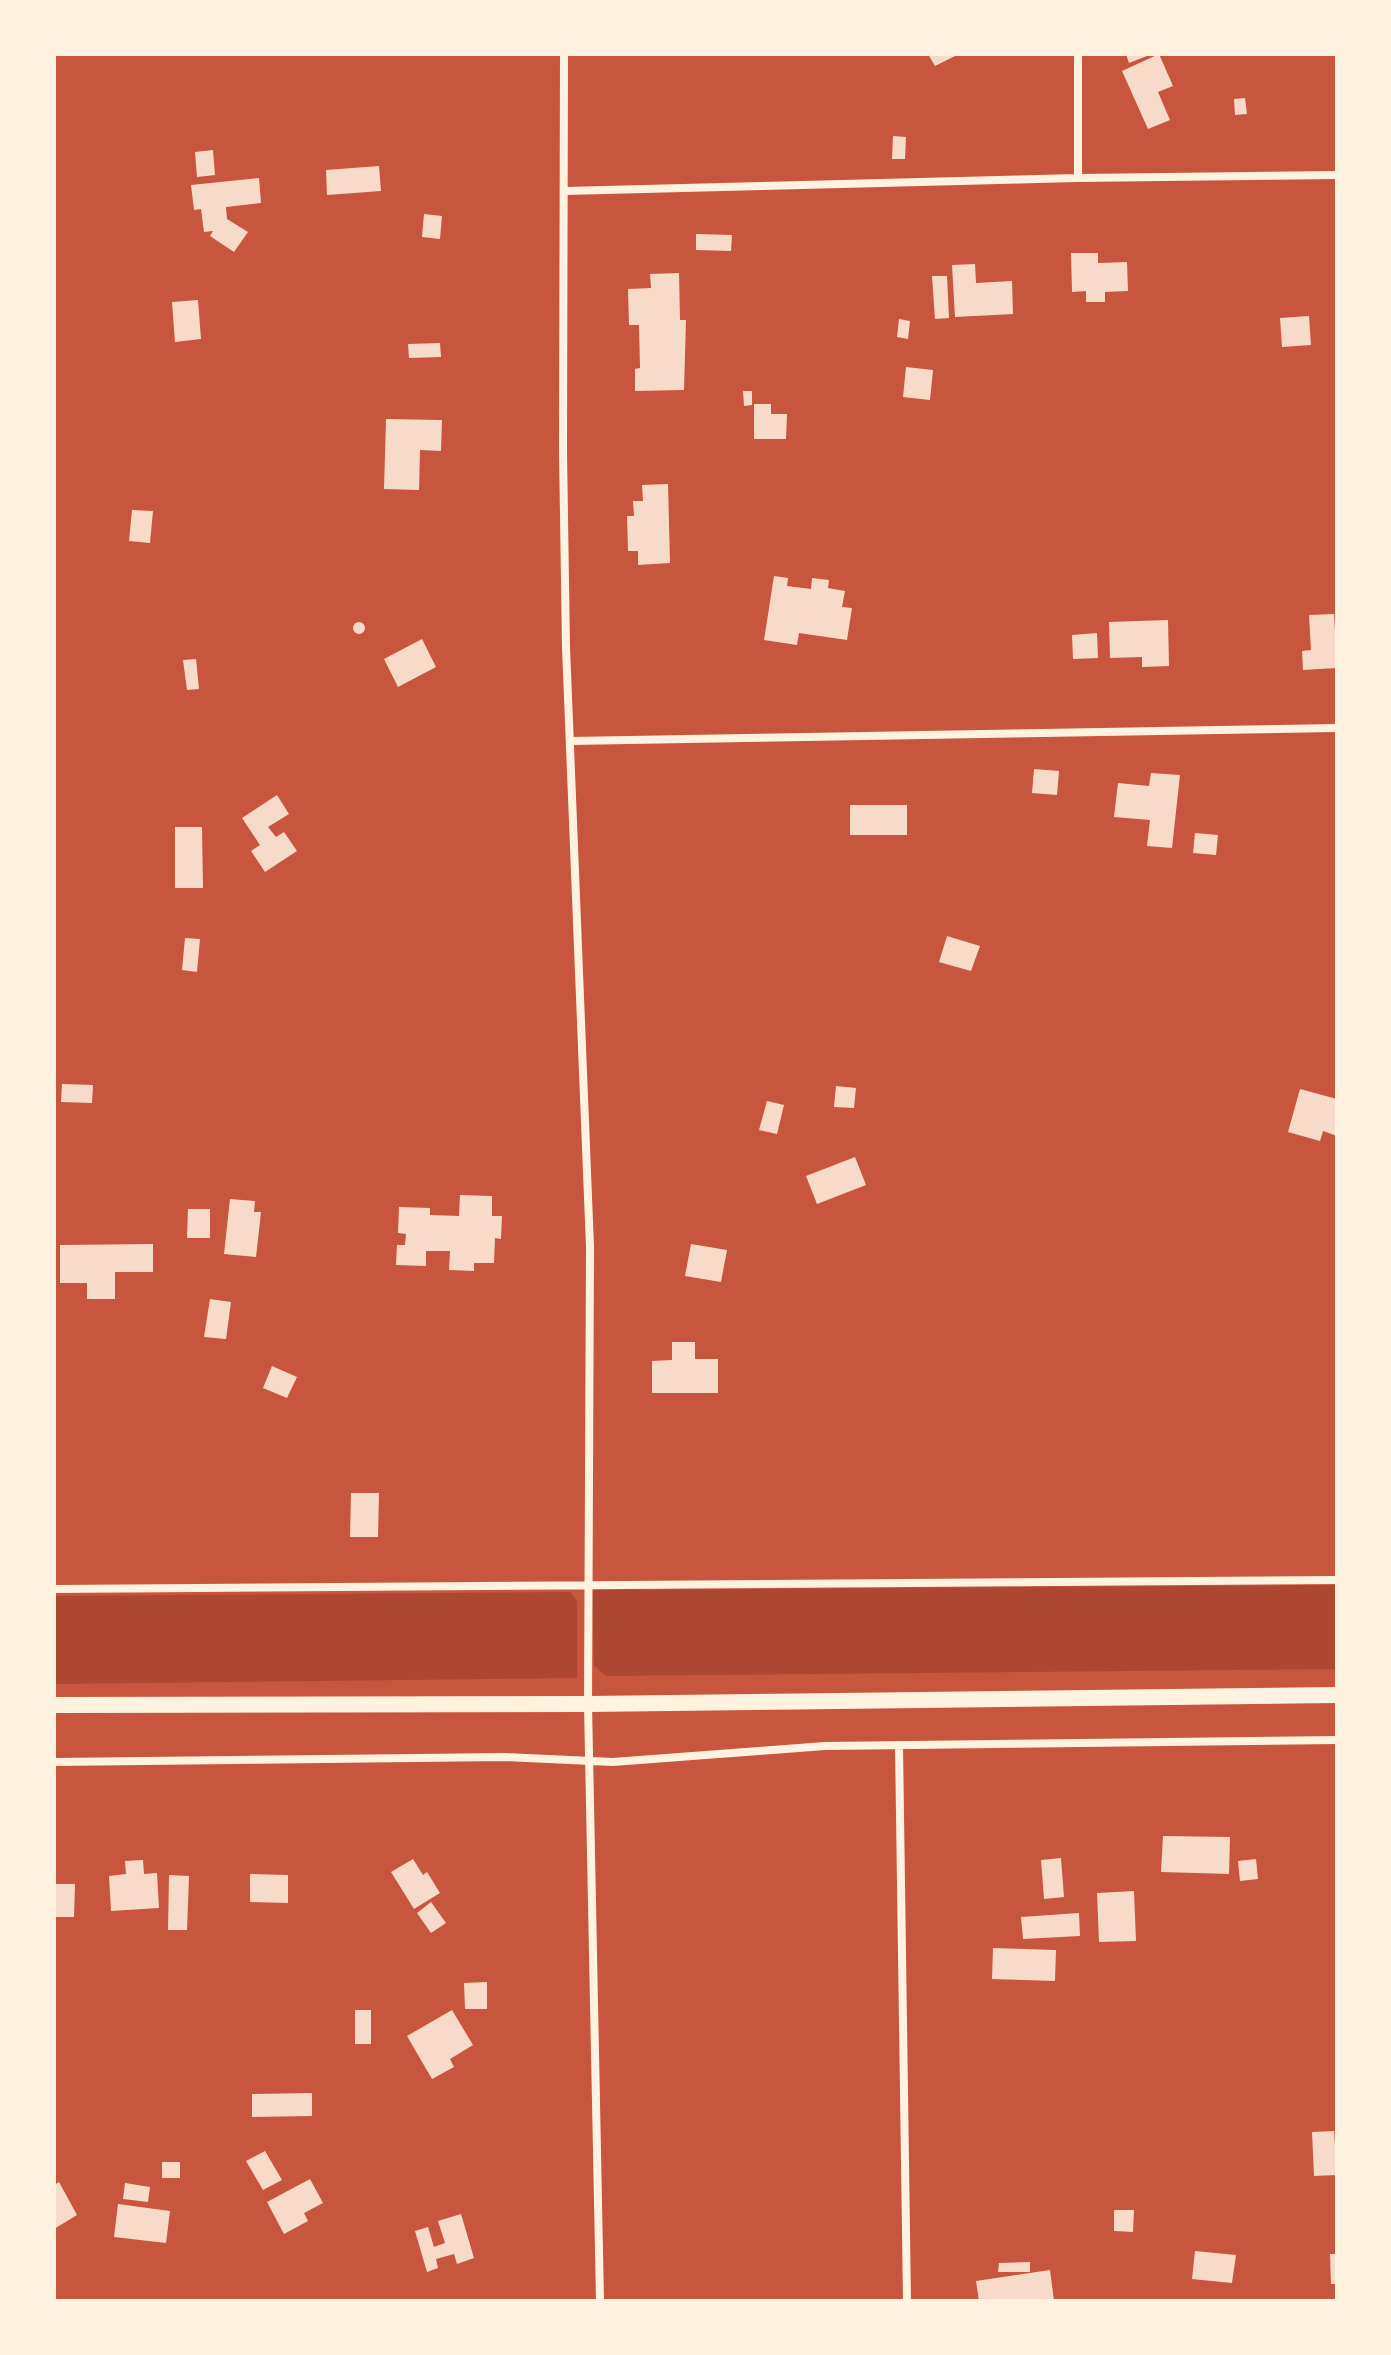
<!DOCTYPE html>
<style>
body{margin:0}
#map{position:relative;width:1391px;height:2355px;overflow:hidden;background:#c8553d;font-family:"Work Sans",sans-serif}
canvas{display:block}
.frame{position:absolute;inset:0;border:56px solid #fff3e0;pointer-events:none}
</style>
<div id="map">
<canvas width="1391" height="2355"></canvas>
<div class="frame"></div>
</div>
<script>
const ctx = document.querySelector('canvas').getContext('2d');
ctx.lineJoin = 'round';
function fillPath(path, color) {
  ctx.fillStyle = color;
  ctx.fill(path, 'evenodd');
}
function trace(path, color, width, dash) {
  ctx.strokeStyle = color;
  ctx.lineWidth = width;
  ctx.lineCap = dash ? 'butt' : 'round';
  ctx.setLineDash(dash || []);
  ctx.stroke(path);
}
fillPath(new Path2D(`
 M1337 1585V1669L606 1676 594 1666 592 1590Z
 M570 1592 577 1601V1678L54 1684V1596Z`), '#ae4732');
fillPath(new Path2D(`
 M928 54H959L935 66Z
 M1126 54H1152L1129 63Z
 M1159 54 1173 86 1158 92 1170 120 1148 129 1122 71Z
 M1245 98 1247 114 1235 115 1234 99Z
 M893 136 906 137 905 159H892Z
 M213 150 215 175 197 177 195 152Z
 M379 166 381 191 327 195 326 170Z
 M259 178 261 203 226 207 227 219 248 232 234 252 210 236 213 231 204 232 201 209 194 210 191 185Z
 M424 214 442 216 440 239 422 237Z
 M696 234 732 235 731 251 696 250Z
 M1071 253H1098V263L1127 262 1128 291 1105 292V302H1086V291L1072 292Z
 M975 264 976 283 1012 281 1013 314 955 317 952 265Z
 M679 273 680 320H686L684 390 635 391V369L640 368 639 325H629L628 289 651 288 650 274Z
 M932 276H947L949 318 935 319Z
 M198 300 201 339 175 342 172 302Z
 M1309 316 1311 345 1282 347 1280 318Z
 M899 319 910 321 908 339 897 337Z
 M440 343 441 357 409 358 408 344Z
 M906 367 933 370 930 400 903 397Z
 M743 391H752V405L744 406Z
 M754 404H771V414H787L786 439H754Z
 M386 419 442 420 441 451 420 450 419 490 384 489Z
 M668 484 670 563 638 565V551H628L627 516H634L633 501H643L642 485Z
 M132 510 153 511 150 543 129 541Z
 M774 576 788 578 787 586 811 589 812 578 829 580 828 588 845 591 842 607 852 608 847 640 799 633 797 645 764 640Z
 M1334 614 1337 668 1303 670 1302 651 1311 650 1309 615Z
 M1168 620 1169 666 1142 667V657L1110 658 1109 622Z
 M353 628a6 6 0 1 1 12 0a6 6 0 1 1-12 0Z
 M1097 633 1098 658 1073 659 1072 635Z
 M422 639 436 667 398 687 384 659Z
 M196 659 199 689 187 690 183 660Z
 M1034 769 1059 771 1057 795 1032 793Z
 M1151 773 1180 775 1172 848 1147 846 1150 820 1114 817 1118 783 1149 786Z
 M277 795 289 814 268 827 276 837 284 832 297 851 265 872 251 851 260 845 242 818Z
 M850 805H907V835H850Z
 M175 827H202L203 888H175Z
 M1195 833 1218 835 1216 855 1193 853Z
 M947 936 980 946 971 971 939 962Z
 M185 938 200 939 197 972 182 970Z
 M62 1084 93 1085 92 1103 61 1102Z
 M836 1086 856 1088 854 1108 834 1107Z
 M1300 1089 1337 1099V1136L1323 1131 1320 1141 1288 1132Z
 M767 1101 784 1105 777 1134 759 1130Z
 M855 1157 866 1185 817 1204 806 1176Z
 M460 1195 492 1196V1216H502L501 1239 495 1238 494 1263H474V1271L449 1270 450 1251H426V1266L396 1265 397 1245H405L406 1234 398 1233 399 1207 430 1208V1215L459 1216Z
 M230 1199 255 1201 254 1212H261L256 1257 224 1254Z
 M188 1209H210V1238H187Z
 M153 1244V1272H115V1299H87V1283H60V1245Z
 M691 1244 727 1250 721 1282 685 1276Z
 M210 1299 231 1302 226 1339 204 1337Z
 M672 1342H695V1359H718V1393H652V1361L672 1360Z
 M272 1366 297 1377 287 1398 263 1388Z
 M351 1493H379L378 1537H350Z
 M1163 1836 1230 1837 1229 1874 1161 1872Z
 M1061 1858 1064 1897 1044 1899 1041 1860Z
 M413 1859 423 1875 427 1872 440 1893 414 1909 391 1872Z
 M1256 1859 1258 1879 1240 1881 1238 1861Z
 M143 1860 144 1874 157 1873 159 1908 111 1911 109 1876 126 1874 125 1861Z
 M250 1874 288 1875V1903L250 1902Z
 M169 1875 189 1876 187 1930H168Z
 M54 1884H75L74 1917H54Z
 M1134 1891 1136 1941 1099 1942 1097 1893Z
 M431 1902 446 1923 431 1933 417 1913Z
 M1079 1913 1080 1936 1023 1939 1021 1917Z
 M993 1948 1056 1950 1055 1981 992 1979Z
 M487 1982V2009H465L464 1983Z
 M355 2010H371V2044H355Z
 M452 2010 473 2045 450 2059 454 2067 432 2079 407 2036Z
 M312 2093V2116L252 2117V2094Z
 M1334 2131 1337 2175 1314 2176 1312 2132Z
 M265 2151 282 2180 263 2190 246 2161Z
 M162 2162H180V2178H162Z
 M310 2179 323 2203 304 2213 308 2221 284 2234 267 2202Z
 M59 2182 77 2215 54 2229V2185Z
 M125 2183 150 2187 148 2202 123 2199Z
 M118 2204 170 2211 166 2243 114 2237Z
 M1114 2210H1134L1133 2232 1114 2231Z
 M461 2214 474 2258 457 2264 454 2254 436 2259 438 2268 427 2272 415 2231 428 2227 434 2247 445 2243 438 2221Z
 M1195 2251 1236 2255 1232 2283 1192 2279Z
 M1330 2254H1337V2284H1331Z
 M1030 2262V2272H998L999 2263Z
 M1050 2270 1054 2301H979L976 2281Z`), '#f7dbc8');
trace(new Path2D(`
 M564 54 563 451 566 647 590 1247 588 1704 600 2301
 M1078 54V178
 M565 191 1078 178 1337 175
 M570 741 1337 728
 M54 1589 1337 1580
 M899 1745 907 2301
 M54 1762 505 1757 613 1762 825 1746 1337 1740`), '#fff3e0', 8);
trace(new Path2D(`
 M54 1705 588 1704 1337 1695`), '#fff3e0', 16);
</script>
